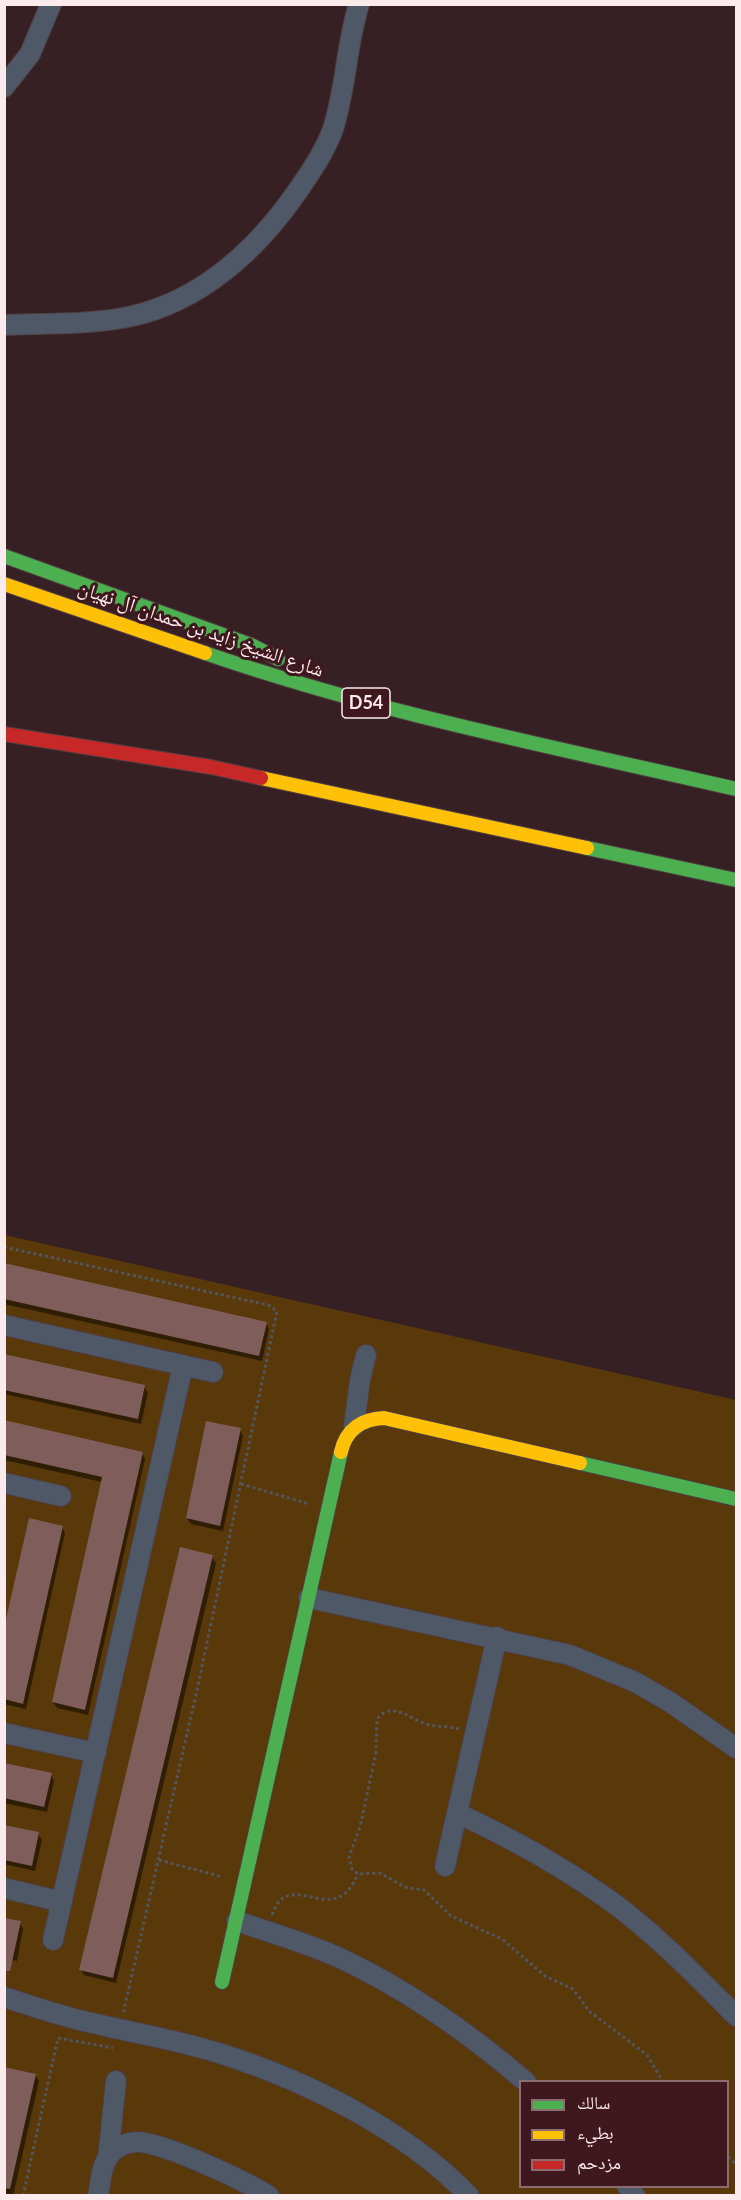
<!DOCTYPE html>
<meta charset="utf-8">
<style>
body{margin:0}
#map{position:relative;width:741px;height:2200px;overflow:hidden;background:#362024;font-family:Lato,"Noto Naskh Arabic",sans-serif}
canvas{display:block}
.frame{position:absolute;inset:0;border:6px solid #fcebed;pointer-events:none}
.legend{position:absolute;left:519px;top:2080px;width:210px;height:108px;box-sizing:border-box;background:#3f171e;border:2px solid #8b6c71;margin:0;padding:8px 10px;list-style:none;font-size:18px;color:#fcebed}
.legend li{display:flex;align-items:center;gap:12px;height:30px}
.legend b{width:30px;border:2px solid #8b6c71}
</style>
<div id="map">
<canvas width="741" height="2200"></canvas>
<div class="frame"></div>
<ul class="legend">
<li><b style="height:8px;background:#4caf50"></b>سالك</li>
<li><b style="height:8px;background:#ffc107"></b>بطيء</li>
<li><b style="height:8px;background:#c62828"></b>مزدحم</li>
</ul>
</div>
<script>
const ctx = document.querySelector('canvas').getContext('2d');
ctx.lineJoin = 'round';
function fillPath(path, color) {
  ctx.fillStyle = color;
  ctx.fill(path, 'evenodd');
}
function trace(path, color, width, dash) {
  ctx.strokeStyle = color;
  ctx.lineWidth = width;
  ctx.lineCap = dash ? 'butt' : 'round';
  ctx.setLineDash(dash || []);
  ctx.stroke(path);
}
function write(font, color, halo, rows, align = 'center') {
  ctx.font = font + ' Lato,"Noto Naskh Arabic",sans-serif';
  ctx.lineWidth = 6;
  ctx.setLineDash([]);
  ctx.textBaseline = 'middle';
  ctx.strokeStyle = halo;
  ctx.fillStyle = color;
  for (const [text, x, y, turn = 0] of rows) {
    ctx.save();
    ctx.translate(x, y);
    ctx.rotate((+turn || 0) * Math.PI / 180);
    ctx.textAlign = isNaN(turn) ? turn : align;
    if (halo) ctx.strokeText(text, 0, 0);
    ctx.fillText(text, 0, 0);
    ctx.restore();
  }
}
fillPath(new Path2D(`
 M5 1235 736 1400V2195L5 2196ZM520 2082H728V2186H520Z`), '#593809');
fillPath(new Path2D(`
 M4 1265 266 1323 269 1329 262 1361 4 1304Z
 M4 1355 144 1387 148 1393 141 1424 4 1394Z
 M4 1422 142 1453 145 1459 88 1715 57 1708 53 1702 102 1482 4 1460Z
 M240 1430 243 1436 223 1531 191 1524 187 1518Z
 M62 1527 65 1533 26 1709 4 1704V1635Z
 M212 1557 216 1563 116 1983 84 1975 81 1969Z
 M4 1764 51 1775 54 1781 47 1812 4 1803Z
 M4 1826 38 1834 42 1840 35 1871 4 1864Z
 M20 1923 23 1929 17 1961 4 1958Z
 M4 2068 35 2075 39 2081 13 2196H4Z`), '#0007');
fillPath(new Path2D(`
 M4 1263 267 1322 259 1356 4 1299Z
 M4 1354 145 1385 138 1419 4 1390Z
 M4 1420 143 1452 85 1710 52 1702 102 1477 4 1455Z
 M206 1421 241 1428 220 1526 186 1518Z
 M29 1518 63 1526 23 1704 4 1699V1628Z
 M180 1547 213 1555 113 1978 79 1970Z
 M4 1763 52 1773 44 1807 4 1798Z
 M4 1825 39 1832 32 1866 4 1860Z
 M4 1918 21 1921 10 1971H4Z
 M4 2067 36 2074 10 2189 4 2188Z`), '#7f5d5b');
const street = new Path2D(`
 M4 87 30 54 51 4
 M4 325C45 323 88 325 128 317 201 302 258 249 299 189 312 170 325 151 333 129 346 89 346 46 359 4
 M4 1325 213 1372
 M354 1426 360 1380 366 1355
 M4 1483 61 1496
 M309 1598 570 1655 635 1682 670 1702 736 1748
 M4 1733 96 1753
 M457 1813C511 1838 563 1867 612 1902 657 1935 697 1977 736 2016
 M445 1866 497 1637
 M4 1888 62 1902
 M237 1921C271 1933 307 1943 340 1958 408 1990 469 2033 526 2082
 M53 1940 183 1365
 M4 1997C32 2006 59 2016 88 2022 133 2033 180 2040 225 2055 309 2082 407 2131 469 2196
 M108 2158 116 2081
 M627 2186 635 2196
 M98 2196C101 2181 101 2163 112 2152 118 2146 128 2142 137 2142 163 2142 245 2181 269 2196`);
const fast = new Path2D(`
 M4 556 251 645 278 659
 M205 653C378 713 558 748 736 789
 M587 848 736 880
 M580 1463 736 1499
 M222 1982 341 1452`);
const slow = new Path2D(`
 M4 584 205 653
 M261 778 587 848
 M341 1452C346 1429 362 1419 384 1418L580 1463`);
const jam = new Path2D(`
 M4 734 211 767 261 778`);
trace(street, '#503e41', 22);
trace(fast, '#503e41', 16);
trace(slow, '#503e41', 16);
trace(jam, '#503e41', 16);
trace(new Path2D(`
 M4 1247 268 1305 277 1311 197 1690 123 2014
 M241 1484 309 1504
 M459 1729C449 1726 440 1727 430 1725 413 1722 393 1699 377 1719L376 1753 360 1827 349 1857 352 1869 358 1874 380 1873 405 1887 424 1890 451 1916 502 1939 545 1976 573 1989 589 2011 647 2055 663 2082
 M159 1860 223 1877
 M272 1915C286 1874 317 1910 341 1896 350 1891 354 1882 358 1874
 M728 2157 736 2164
 M23 2196 58 2038 113 2048`), '#53555f', 3, [3, 3]);
trace(street, '#4e5867', 20);
trace(fast, '#4caf50', 14);
trace(slow, '#ffc107', 14);
trace(jam, '#c62828', 14);
for (const [x, y, w] of [
 [366,703,48]
]) {
  const box = new Path2D();
  box.roundRect(x - w / 2, y - 15, w, 30, 4.5);
  ctx.fillStyle = '#3f171e';
  ctx.fill(box);
  trace(box, '#fcebed', 1.5);
}
write('bold 18px', '#fcebed', null, [
 ["D54",366,703]
]);
write('20px', '#fcebed', '#3f171e', [
 ["شارع الشيخ زايد بن حمدان آل نهيان",201,629,19]
]);
</script>
